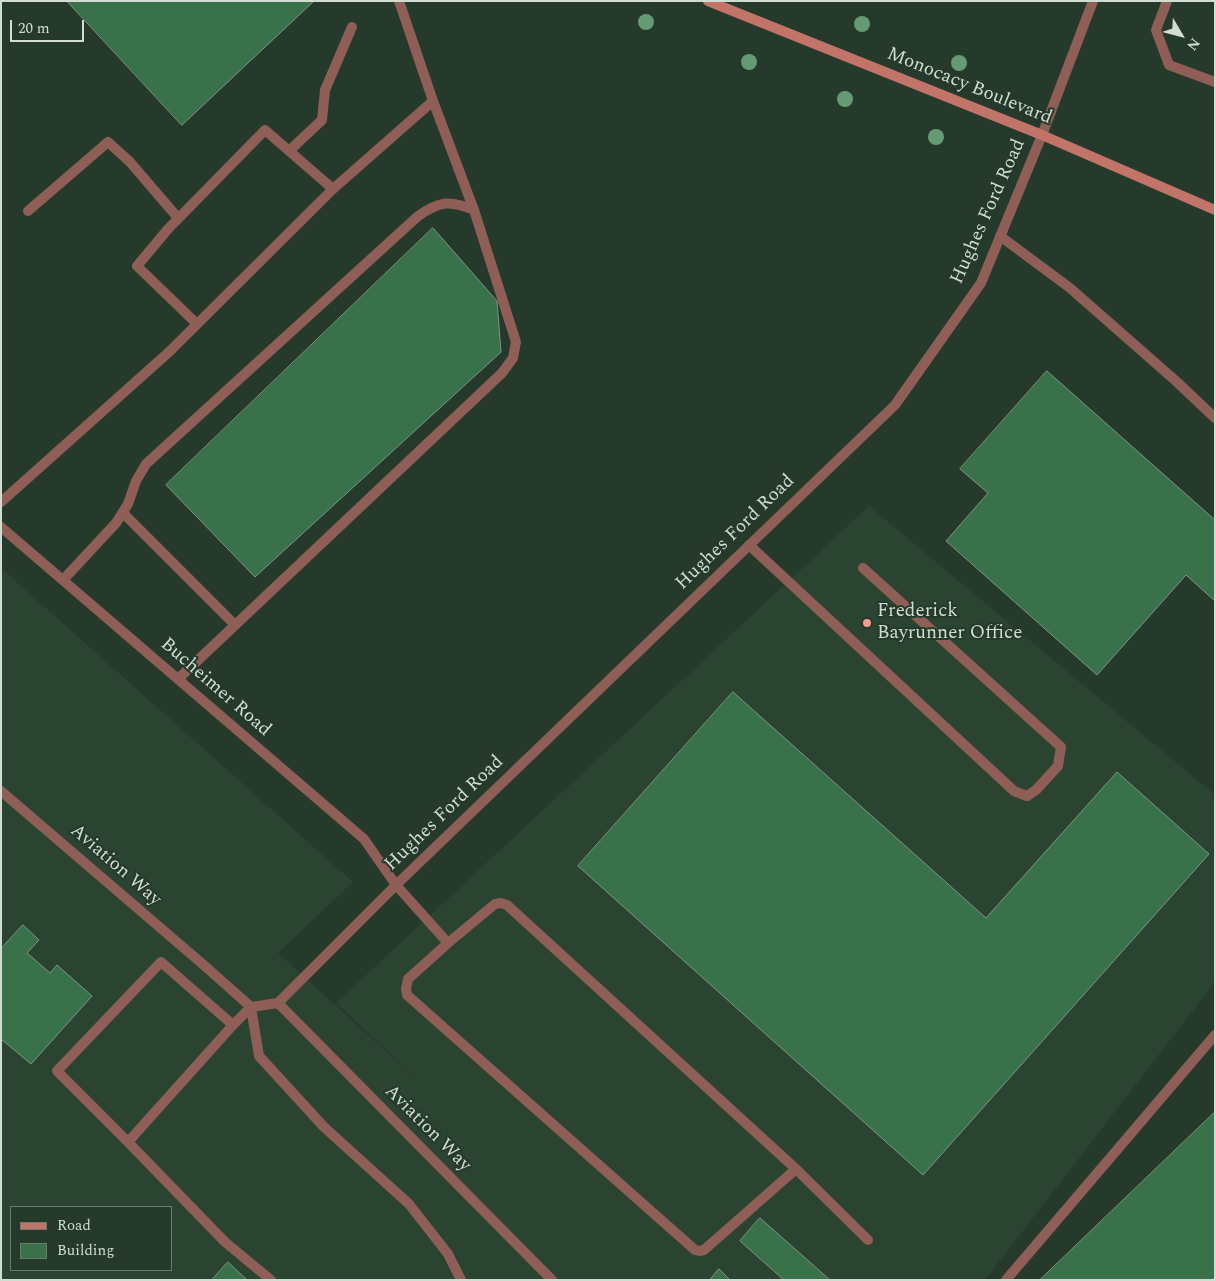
<!DOCTYPE html>
<style>
body{margin:0}
#map{position:relative;width:1216px;height:1281px;overflow:hidden;background:#263a2b;font-family:Spectral,serif}
canvas{display:block}
.frame{position:absolute;inset:0;border:2px solid #d1dcd3;pointer-events:none}
.legend{position:absolute;left:10px;top:1206px;width:162px;height:65px;box-sizing:border-box;background:#263a2b;border:1px solid #6a7b6e;margin:0;padding:6px 9px;list-style:none;font-size:15px;color:#d1dcd3}
.legend li{display:flex;align-items:center;gap:10px;height:25px}
.legend b{width:25px;border:1px solid #6a7b6e}
.north{position:absolute;left:1156px;top:10px;width:50px;height:50px;-webkit-text-stroke:4px #263a2b;paint-order:stroke;rotate:127deg;font-size:14px;font-weight:700;line-height:20px;text-align:center;color:#d1dcd3}
.north::after{content:'';display:block;margin:auto;width:18px;height:22px;background:#d1dcd3;clip-path:polygon(50% 0,100% 100%,50% 72%,0 100%)}
.scale{position:absolute;left:10px;top:20px;width:74px;height:22px;box-sizing:border-box;border:2px solid #d1dcd3;border-top:0;padding-left:6px;font-size:15px;line-height:18px;white-space:nowrap;color:#d1dcd3;-webkit-text-stroke:4px #263a2b;paint-order:stroke}
</style>
<div id="map">
<canvas width="1216" height="1281"></canvas>
<div class="frame"></div>
<ul class="legend">
<li><b style="height:6px;background:#c17467"></b>Road</li>
<li><b style="height:14px;background:#39714a"></b>Building</li>
</ul>
<div class="north">N</div>
<div class="scale">20 m</div>
</div>
<script>
const ctx = document.querySelector('canvas').getContext('2d');
ctx.lineJoin = 'round';
function fillPath(path, color) {
  ctx.fillStyle = color;
  ctx.fill(path, 'evenodd');
}
function trace(path, color, width, dash) {
  ctx.strokeStyle = color;
  ctx.lineWidth = width;
  ctx.lineCap = dash ? 'butt' : 'round';
  ctx.setLineDash(dash || []);
  ctx.stroke(path);
}
function write(font, color, halo, rows, align = 'center') {
  ctx.font = font + ' Spectral,serif';
  ctx.lineWidth = 4;
  ctx.setLineDash([]);
  ctx.textBaseline = 'middle';
  ctx.strokeStyle = halo;
  ctx.fillStyle = color;
  for (const [text, x, y, turn = 0] of rows) {
    ctx.save();
    ctx.translate(x, y);
    ctx.rotate((+turn || 0) * Math.PI / 180);
    ctx.textAlign = isNaN(turn) ? turn : align;
    if (halo) ctx.strokeText(text, 0, 0);
    ctx.fillText(text, 0, 0);
    ctx.restore();
  }
}
fillPath(new Path2D(`
 M869 506 1215 795V982L985 1280H1V568L353 882 278 953 422 1084 336 1003ZM11 1207H171V1270H11Z`), '#2a4431');
const building = new Path2D(`
 M67 1H314L182 125Z
 M433 228 497 301 501 352 255 577 166 485Z
 M1047 371 1215 520V601L1186 575 1097 675 946 541 988 493 960 469Z
 M733 692 986 918 1117 772 1209 854 923 1175 578 866Z
 M23 925 39 940 27 953 50 973 57 965 92 996 31 1064 1 1039V949Z
 M1215 1112V1277L1212 1280H1040Z
 M760 1218 830 1280H784L740 1241Z
 M228 1262 247 1280H212Z
 M719 1269 730 1280H710Z`);
fillPath(building, '#39714a');
trace(building, '#7f9684', 1);
trace(new Path2D(`
 M433 101 474 210
 M289 151 322 120 325 90 352 27
 M28 211 108 142 130 162 178 218
 M1000 236 1070 288 1177 382 1215 418
 M197 324 137 266 168 229 265 130 333 189
 M1 502 169 352 333 189 433 101 399 1
 M123 513 235 625
 M749 545 1014 791 1027 796 1036 790 1058 766 1061 747 863 568
 M63 580 116 523 128 504 136 481 146 464 417 217C438 201 450 200 474 210L516 342 513 358 502 373 178 679
 M1 791 206 967 251 1007
 M396 885 448 943
 M251 1007 259 1056 324 1127 409 1204 448 1254 461 1280
 M128 1142 57 1071 161 962 233 1025
 M796 1169 704 1250 699 1251 695 1250 407 995 406 989 408 979 448 943 495 904 501 903 507 905 796 1169 868 1240
 M271 1280 225 1242 128 1142 233 1025 251 1007 278 1003
 M1006 1280 1215 1035`), '#8f5e56', 10);
trace(new Path2D(`
 M1167 1 1156 30 1169 65 1215 82
 M1 527 364 839 396 885
 M552 1280 278 1003 396 885 895 405 981 283 1042 135`), '#8f5e56', 10);
trace(new Path2D(`
 M1042 135 1093 1`), '#8f5e56', 10);
trace(new Path2D(`
 M708 1 1042 135 1215 210`), '#c17467', 10);
ctx.fillStyle = '#659b73';
for (const [x, y] of [
 [646,22],
 [862,24],
 [749,62],
 [959,63],
 [845,99],
 [936,137]
]) {
  ctx.beginPath();
  ctx.arc(x, y, 8, 0, 2 * Math.PI);
  ctx.fill();
}
for (const [x, y, r, color] of [
 [867,623,5,"#f59d8e"]
]) {
  const dot = new Path2D();
  dot.arc(x, y, r, 0, 2 * Math.PI);
  ctx.fillStyle = color;
  ctx.fill(dot);
  trace(dot, '#263a2b', 2);
}
write('19px', '#d1dcd3', '#263a2b', [
 ["Monocacy Boulevard",969,87,22],
 ["Hughes Ford Road",989,212,-66],
 ["Hughes Ford Road",736,533,-44],
 ["Bucheimer Road",215,688,41],
 ["Hughes Ford Road",445,814,-44],
 ["Aviation Way",115,866,41],
 ["Aviation Way",427,1129,45]
]);
write('19px', '#d1dcd3', '#263a2b', [
 ["Frederick",877,612],
 ["Bayrunner Office",877,634]
], 'left');
</script>
